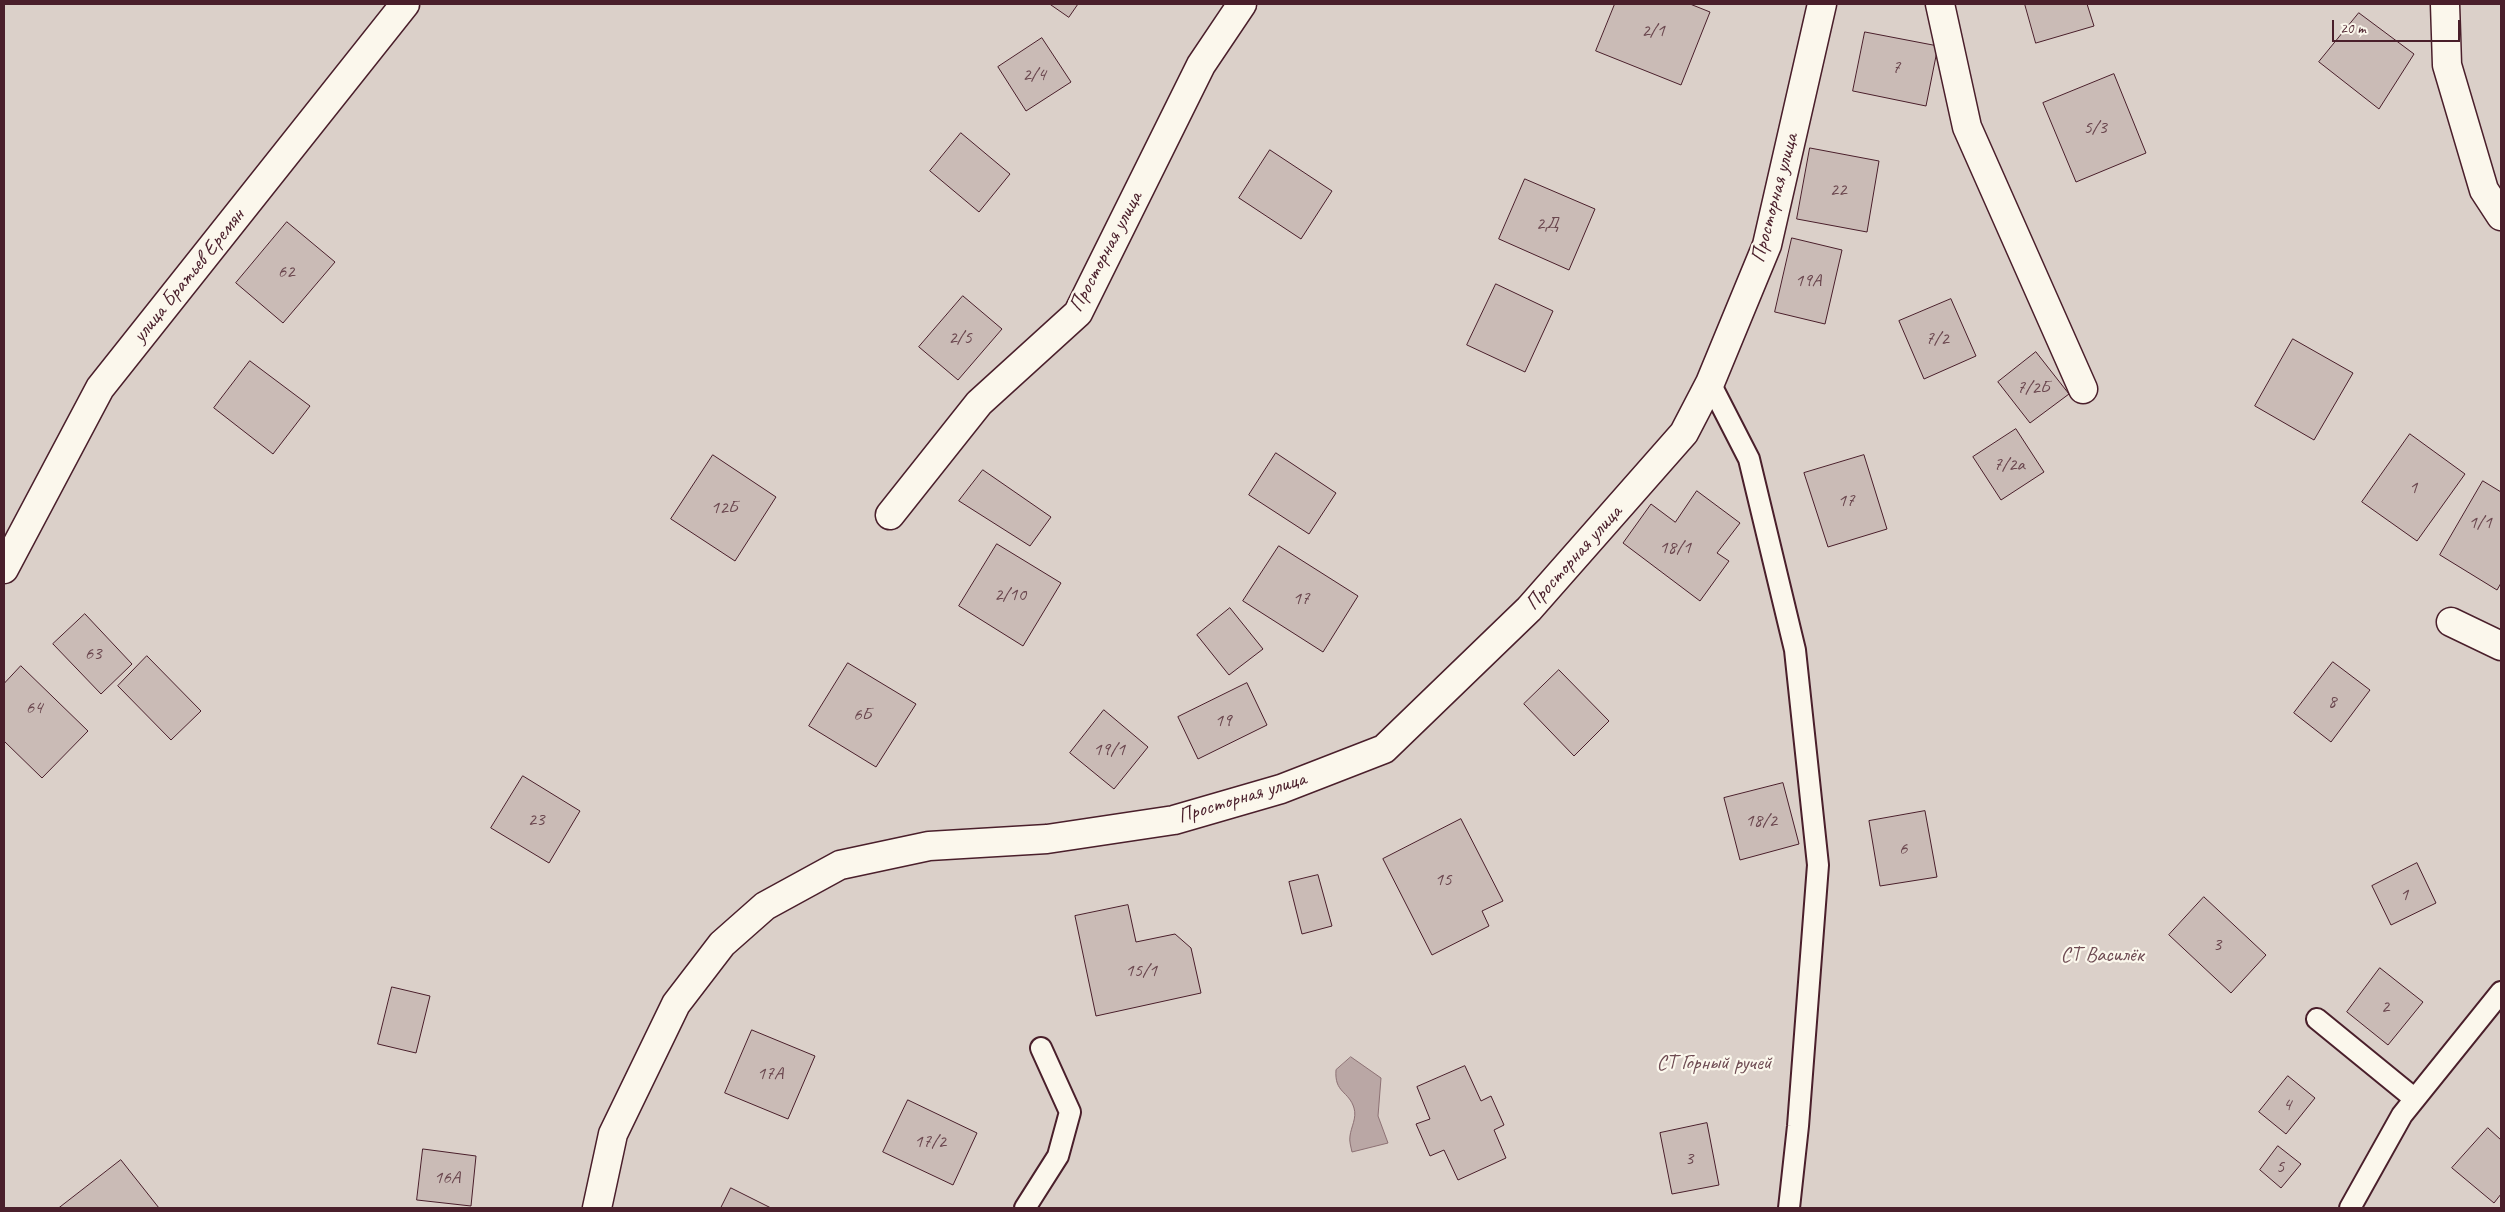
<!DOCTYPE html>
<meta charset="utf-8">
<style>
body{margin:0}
#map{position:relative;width:2505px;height:1212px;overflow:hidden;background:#f4eee4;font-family:Caveat,sans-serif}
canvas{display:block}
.frame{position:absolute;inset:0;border:5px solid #4a1f2b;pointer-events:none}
.scale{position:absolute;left:2332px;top:20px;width:128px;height:22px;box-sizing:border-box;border:2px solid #4a1f2b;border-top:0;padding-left:6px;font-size:15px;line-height:18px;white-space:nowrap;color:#4a1f2b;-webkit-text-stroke:4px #fbf7ec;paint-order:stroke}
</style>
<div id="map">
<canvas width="2505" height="1212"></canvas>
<div class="frame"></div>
<div class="scale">20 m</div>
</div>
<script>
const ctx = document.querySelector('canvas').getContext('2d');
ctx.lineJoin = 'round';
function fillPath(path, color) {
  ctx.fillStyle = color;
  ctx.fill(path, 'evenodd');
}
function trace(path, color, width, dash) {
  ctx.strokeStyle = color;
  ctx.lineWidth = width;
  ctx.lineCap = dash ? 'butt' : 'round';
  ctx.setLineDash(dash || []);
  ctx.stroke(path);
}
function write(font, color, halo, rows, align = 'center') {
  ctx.font = font + ' Caveat,sans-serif';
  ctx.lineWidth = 4.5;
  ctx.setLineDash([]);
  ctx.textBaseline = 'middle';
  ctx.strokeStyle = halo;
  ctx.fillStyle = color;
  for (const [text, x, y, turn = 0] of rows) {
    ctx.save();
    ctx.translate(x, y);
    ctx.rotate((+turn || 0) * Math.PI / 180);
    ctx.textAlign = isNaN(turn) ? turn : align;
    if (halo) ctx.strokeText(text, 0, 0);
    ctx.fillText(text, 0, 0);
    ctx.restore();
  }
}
fillPath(new Path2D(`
 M4 4H2501V1208H4Z`), '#dbd0c9');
const water = new Path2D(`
 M1351 1057 1381 1078 1378 1116 1388 1143 1352 1152C1351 1147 1349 1141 1350 1136 1351 1127 1357 1118 1354 1108 1349 1091 1334 1093 1336 1070Z`);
fillPath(water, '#baa7a5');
trace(water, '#8d7174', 1);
const building = new Path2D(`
 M1050 4H1078L1069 17Z
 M1615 4H1690L1710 12 1681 85 1596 51Z
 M2025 4H2087L2094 26 2036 43Z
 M2359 13 2414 54 2379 109 2319 62Z
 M1865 32 1938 46 1926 106 1853 91Z
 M1042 38 1071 82 1026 111 998 67Z
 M2114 74 2146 153 2076 182 2043 103Z
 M961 133 1010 174 979 212 930 171Z
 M1810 148 1879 161 1867 232 1797 219Z
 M1270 150 1332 191 1301 239 1239 198Z
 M1525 179 1595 209 1569 270 1499 239Z
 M287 222 335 262 283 323 236 283Z
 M1792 238 1842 250 1825 324 1775 312Z
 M1496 284 1553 311 1525 372 1467 345Z
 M963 296 1002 329 958 380 919 347Z
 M1951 299 1976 356 1924 379 1899 321Z
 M2293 339 2353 373 2314 440 2255 406Z
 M2036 352 2069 394 2030 423 1998 382Z
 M250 361 310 406 273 454 214 408Z
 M2016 429 2044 472 2001 500 1973 457Z
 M2410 434 2465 474 2417 541 2362 502Z
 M1276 453 1336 493 1309 534 1249 495Z
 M713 455 776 497 735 561 671 519Z
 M1864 455 1887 529 1828 547 1804 473Z
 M983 470 1051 517 1030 546 959 501Z
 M2483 481 2501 492V583L2497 590 2440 555Z
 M1697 491 1740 523 1717 553 1729 561 1700 601 1623 543 1651 504 1675 522Z
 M997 544 1061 583 1023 646 959 606Z
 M1279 546 1358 596 1323 652 1243 601Z
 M1230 608 1263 649 1229 675 1197 635Z
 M85 614 132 664 101 694 53 644Z
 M147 656 201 711 171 740 118 686Z
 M2333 662 2370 690 2331 742 2294 713Z
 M848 663 916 704 876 767 809 726Z
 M21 666 88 731 42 778 4 741V684Z
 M1559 670 1609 721 1574 756 1524 704Z
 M1247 683 1267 725 1198 759 1178 717Z
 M1104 710 1148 747 1114 789 1070 753Z
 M523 776 580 811 549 863 491 828Z
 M1783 783 1799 844 1740 860 1724 798Z
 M1925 811 1937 877 1880 886 1869 821Z
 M1461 819 1503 901 1482 911 1489 926 1432 955 1383 859Z
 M2417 863 2436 903 2391 925 2372 886Z
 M1318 875 1332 926 1302 934 1289 882Z
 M2204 897 2266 955 2231 993 2169 935Z
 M1128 905 1136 942 1175 934 1191 948 1201 993 1096 1016 1075 916Z
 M2380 968 2423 1002 2388 1045 2347 1012Z
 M392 987 430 996 416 1053 378 1044Z
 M752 1030 815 1056 788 1119 725 1093Z
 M1465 1066 1481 1101 1491 1096 1504 1125 1494 1130 1506 1158 1458 1180 1444 1150 1430 1156 1416 1124 1430 1119 1417 1087Z
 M2288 1076 2315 1098 2286 1134 2259 1112Z
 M908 1100 977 1133 953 1185 883 1152Z
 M1707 1123 1719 1185 1672 1194 1660 1133Z
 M2488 1128 2501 1140V1194L2494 1203 2452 1168Z
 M2278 1146 2301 1164 2281 1188 2260 1170Z
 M423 1149 476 1156 471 1206 417 1200Z
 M121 1160 159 1208H59Z
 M731 1188 771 1208H721Z`);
fillPath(building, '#cabbb6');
trace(building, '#4a1f2b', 1);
const lane = new Path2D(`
 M1710 383 1749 459 1795 650 1818 865 1798 1126 1789 1208
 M2317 1019 2415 1099
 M1025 1208 1058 1156 1070 1112 1041 1048
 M2350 1208 2402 1115 2501 992`);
const street = new Path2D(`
 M1940 4 1967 127 2083 389
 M2445 4 2447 65 2484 190 2501 216
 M890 515 979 403 1078 313 1201 65 1242 4
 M4 569 100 388 405 4
 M2451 622 2501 646`);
const secondary = new Path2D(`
 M597 1208 613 1134 676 1004 722 944 765 906 840 865 929 846 1047 839 1174 820 1281 789 1384 749 1529 609 1684 433 1710 383 1767 245 1822 4`);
trace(lane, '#4a1f2b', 24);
trace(street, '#4a1f2b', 31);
trace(secondary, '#4a1f2b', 31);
trace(lane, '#fbf7ec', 20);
trace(street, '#fbf7ec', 28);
trace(secondary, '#fbf7ec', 28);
write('19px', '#6a464e', null, [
 ["2/1",1653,31],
 ["7",1896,68],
 ["2/4",1034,75],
 ["5/3",2095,128],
 ["22",1838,190],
 ["2Д",1547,224],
 ["62",286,272],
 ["19А",1808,281],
 ["2/5",960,338],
 ["7/2",1937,339],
 ["7/2Б",2033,388],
 ["7/2а",2009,465],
 ["1",2413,488],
 ["17",1846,501],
 ["12Б",724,508],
 ["1/1",2480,523],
 ["18/1",1675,548],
 ["2/10",1010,595],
 ["17",1301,599],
 ["63",93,654],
 ["8",2332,702],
 ["64",34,708],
 ["6Б",862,715],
 ["19",1223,721],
 ["19/1",1109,750],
 ["23",536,820],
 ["18/2",1761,821],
 ["6",1903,849],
 ["15",1443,880],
 ["1",2404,895],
 ["3",2217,945],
 ["15/1",1141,971],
 ["2",2385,1007],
 ["17А",770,1074],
 ["4",2287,1105],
 ["17/2",930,1142],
 ["3",1689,1159],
 ["5",2280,1167],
 ["16А",447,1178]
]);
write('21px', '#4a1f2b', '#fbf7ec', [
 ["Просторная улица",1775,198,-75],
 ["Просторная улица",1106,252,-62],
 ["улица Братьев Еремян",189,276,-51],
 ["Просторная улица",1574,558,-48],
 ["Просторная улица",1242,798,-17]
]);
write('21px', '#6e4b52', '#fbf7ec', [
 ["СТ Василёк",2102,955],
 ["СТ Горный ручей",1714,1063]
]);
</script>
